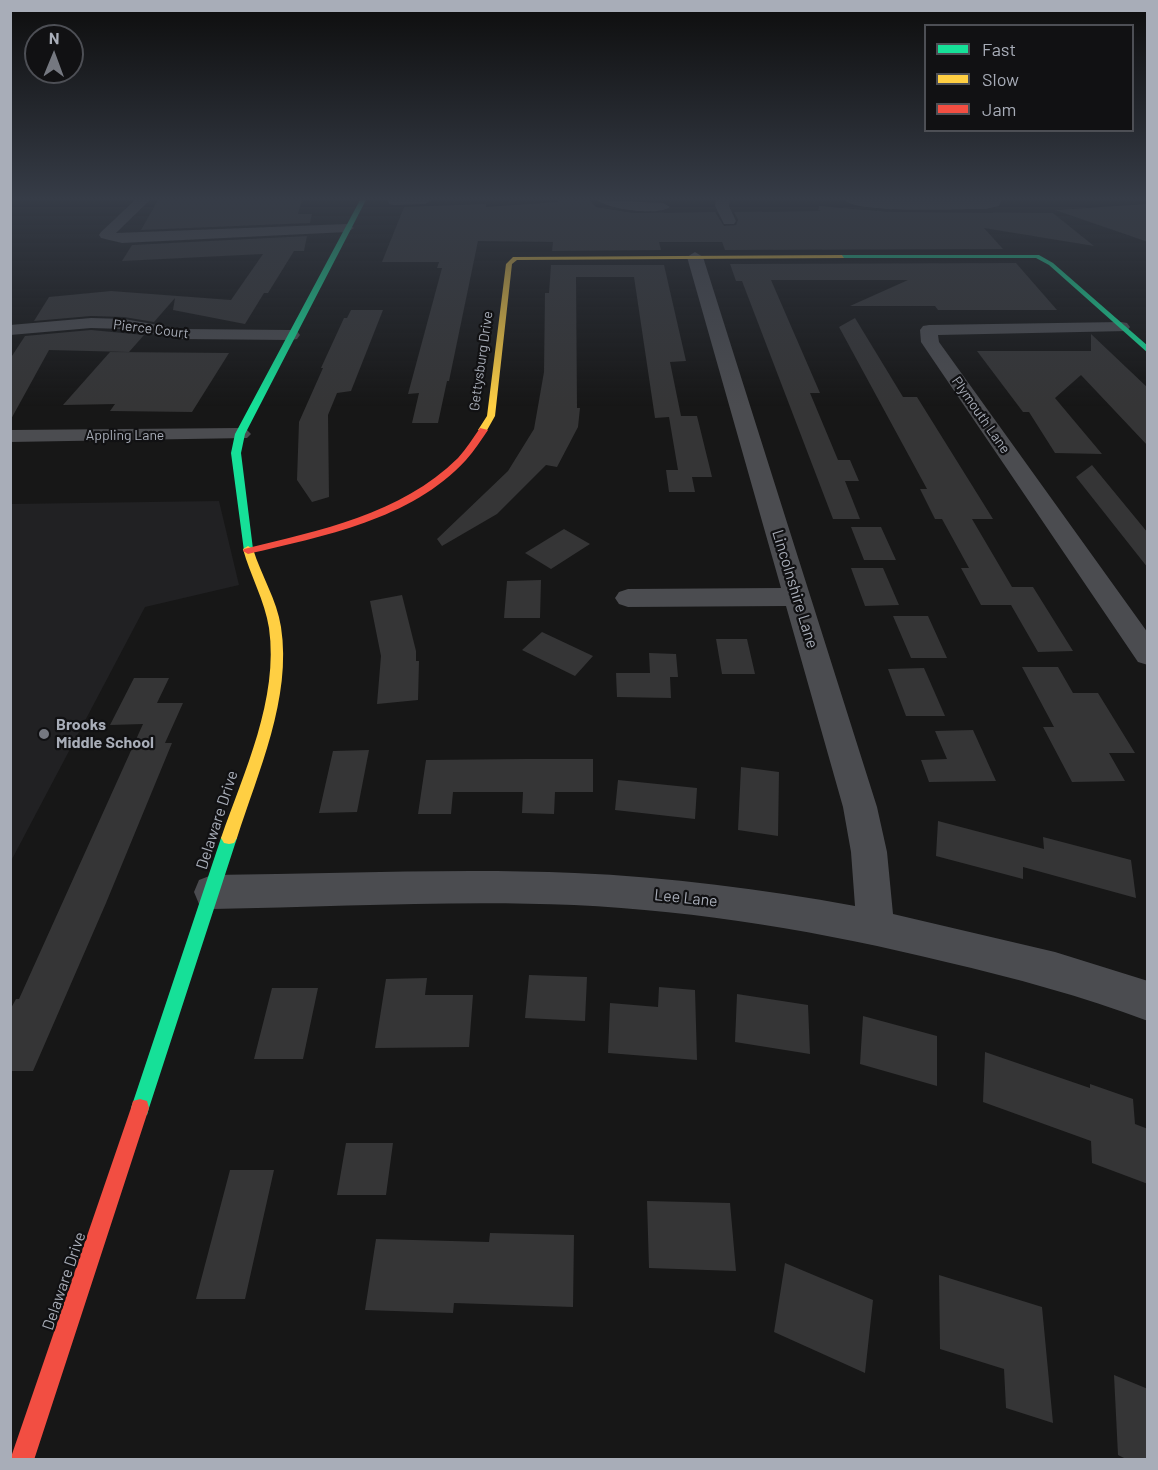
<!DOCTYPE html>
<style>
body{margin:0}
#map{position:relative;width:1158px;height:1470px;overflow:hidden;background:#171717;font-family:Barlow,sans-serif}
canvas{display:block}
.frame{position:absolute;inset:0;border:12px solid #a8adb8;pointer-events:none}
.legend{position:absolute;left:924px;top:24px;width:210px;height:108px;box-sizing:border-box;background:#111113;border:2px solid #4d4f55;margin:0;padding:8px 10px;list-style:none;font-size:18px;color:#a8adb8}
.legend li{display:flex;align-items:center;gap:12px;height:30px}
.legend b{width:30px;border:2px solid #4d4f55}
.north{position:absolute;left:24px;top:24px;width:60px;height:60px;box-sizing:border-box;background:#111113;border:2px solid #4d4f55;border-radius:50%;rotate:1deg;font-size:16px;font-weight:700;line-height:24px;text-align:center;color:#a8adb8}
.north::after{content:'';display:block;margin:auto;width:21px;height:27px;background:#757880;clip-path:polygon(50% 0,100% 100%,50% 72%,0 100%)}
</style>
<div id="map">
<canvas width="1158" height="1470"></canvas>
<div class="frame"></div>
<ul class="legend">
<li><b style="height:8px;background:#16e098"></b>Fast</li>
<li><b style="height:8px;background:#ffcf43"></b>Slow</li>
<li><b style="height:8px;background:#f24e42"></b>Jam</li>
</ul>
<div class="north">N</div>
</div>
<script>
const ctx = document.querySelector('canvas').getContext('2d');
ctx.lineJoin = 'round';
function fillPath(path, color) {
  ctx.fillStyle = color;
  ctx.fill(path, 'evenodd');
}
function trace(path, color, width, dash) {
  ctx.strokeStyle = color;
  ctx.lineWidth = width;
  ctx.lineCap = dash ? 'butt' : 'round';
  ctx.setLineDash(dash || []);
  ctx.stroke(path);
}
function write(font, color, halo, rows, align = 'center') {
  ctx.font = font + ' Barlow,sans-serif';
  ctx.lineWidth = 4.5;
  ctx.setLineDash([]);
  ctx.textBaseline = 'middle';
  ctx.strokeStyle = halo;
  ctx.fillStyle = color;
  for (const [text, x, y, turn = 0] of rows) {
    ctx.save();
    ctx.translate(x, y);
    ctx.rotate((+turn || 0) * Math.PI / 180);
    ctx.textAlign = isNaN(turn) ? turn : align;
    if (halo) ctx.strokeText(text, 0, 0);
    ctx.fillText(text, 0, 0);
    ctx.restore();
  }
}
fillPath(new Path2D(`
 M219 501 239 585 145 607 11 861V504Z`), '#212123');
fillPath(new Path2D(`
 M158 200H302L298 214H312L310 223 141 230Z
 M557 200H589L596 207 634 213 715 212 724 226 736 225 738 220 734 212 821 211 818 210 819 206 892 212 1053 213 1094 246 984 228 1003 249 725 250 722 242H659L661 250 552 251 553 242 478 241 449 381H447L438 423H412L419 393 408 394 442 268H437L439 262H382L404 207 486 204V207L558 202Z
 M1148 204V242L1055 210Z
 M307 236 304 251H294L268 293H264L245 324 173 310 175 298 154 322 124 317 91 316 34 321 49 297 111 291 231 300 263 254 122 261 132 245Z
 M1016 263 1057 310H938L935 306H850L908 280H771L820 393H810L838 460H850L859 481H845L860 519H833L742 281H736L730 264Z
 M551 265H664L686 361 670 362 681 416H697L712 477H692L695 492H669L666 470H678L669 417 655 418 634 277H576L577 408H580L578 427 557 467 546 465 497 514 442 546 437 539 508 471 534 429 544 372 545 293H549Z
 M351 310H383L351 391 337 393 328 415 329 497 312 502 297 480 299 422 323 368H321L344 318H347Z
 M855 318 903 397H917L993 519H972L1012 587H1033L1073 651 1038 652 1011 605H981L961 568H969L942 519H935L920 489H927L839 327Z
 M91 330 144 335 129 352 49 350 10 421V359L25 336Z
 M1091 334 1148 388V446L1081 375 1055 398 1102 454 1055 453 1029 412H1023L977 351H1091Z
 M110 352 229 353 192 412 110 411 115 404 63 405Z
 M1092 465 1148 533V568L1076 477Z
 M851 527H881L896 560H864Z
 M564 529 590 544 551 569 525 553Z
 M851 568H883L899 605 865 606Z
 M541 580 540 618H504L507 581Z
 M402 595 416 651V661H419L418 700 377 704 381 656 370 601Z
 M893 616H928L947 658H911Z
 M542 632 593 656 575 676 522 650Z
 M716 639H747L755 674H722Z
 M649 653 676 654 678 677H670L671 698 617 697 616 673H650Z
 M1022 667H1058L1073 693H1098L1135 753H1109L1125 781 1072 782 1043 727H1054Z
 M924 668 945 716H906L888 669Z
 M134 678H169L157 703H183L165 743H172L106 903 33 1071H10V1010L16 999H19L143 724 110 725Z
 M973 730 996 781 929 782 921 760 947 759 935 731Z
 M369 750 357 812 319 813 333 751Z
 M525 759H593V792H555L554 814 522 813 523 792H453L451 814H418L426 760Z
 M741 767 779 772 778 836 738 830Z
 M618 780 697 788 695 819 615 810Z
 M938 821 1044 849 1043 837 1131 860 1136 898 1023 867V879L936 856Z
 M529 975 587 977 585 1021 525 1018Z
 M427 978 425 995H473L469 1047 375 1048 386 979Z
 M659 987 695 990 697 1060 608 1053 610 1003 658 1007Z
 M272 988H318L303 1059H254Z
 M737 994 808 1005 810 1054 735 1042Z
 M863 1016 937 1036V1086L860 1064Z
 M985 1052 1090 1088V1084L1133 1099 1135 1124 1148 1129V1184L1092 1163 1091 1141 983 1102Z
 M346 1143H393L386 1195H337Z
 M230 1170H274L245 1299H196Z
 M647 1201 730 1203 736 1271 649 1268Z
 M490 1233 574 1235 573 1307 454 1303 453 1313 365 1310 376 1239 489 1242Z
 M785 1263 873 1300 865 1373 774 1332Z
 M939 1275 1042 1307 1053 1423 1006 1408 1004 1369 940 1349Z
 M1114 1375 1148 1389V1460H1128L1118 1455Z`), '#353536');
fillPath(new Path2D(`
 M135 200H150L116 233 347 224 354 228 347 232 122 243 101 238 99 235 101 232Z
 M388 200H432L425 204 394 205 389 204Z
 M598 200 663 203 670 207C660 216 608 210 598 200Z
 M716 200H730L729 206 736 221 734 224H724L715 206Z
 M844 200H1001L999 206 986 209C961 209 859 214 844 200Z
 M695 252 703 257 877 807 887 852 893 914 1055 952 1148 981V1021C1082 996 1014 978 946 962 824 932 700 911 574 905 454 900 333 907 212 909L199 904 194 892 199 880 212 875C333 874 454 868 575 873 669 877 762 889 855 906L851 852 843 807 786 606 628 607 619 604 615 598 619 592 628 589 781 588 687 257Z
 M91 318 124 319 181 329 291 330 297 331 300 335 297 339 291 340 181 339 124 329 91 328 10 335V325Z
 M1121 322 1127 323 1130 327 1127 331 938 335 939 342 1148 633V665L1138 662 921 342 920 330 923 326 929 325Z
 M240 428 247 430 251 434 247 438 10 442V430Z`), '#4b4c50');
fillPath(new Path2D(`
 M360 200H366L245 434 241 453 253 549 252 551H244L231 453 235 434Z
 M842 255H1039L1053 263 1148 346V353L1049 265 1036 258H840Z
 M229 832 234 833 237 838 149 1108 147 1115 140 1117 133 1115 131 1108 221 838 224 833Z`), '#16e098');
fillPath(new Path2D(`
 M842 255 844 258 517 260 512 264 495 416 486 432 478 430 487 416 506 264 513 257Z
 M248 546 253 549C261 575 277 600 281 627 292 698 258 772 237 838L234 843 229 844 224 843 221 838C244 772 279 699 269 628 265 601 250 575 243 549Z`), '#ffcf43');
fillPath(new Path2D(`
 M480 428 488 430C481 440 474 451 466 460 411 520 323 536 248 554L243 551 244 549C320 530 400 515 458 458 466 449 473 438 480 428Z
 M140 1099 147 1101 149 1108 34 1460H10L131 1108 133 1101Z`), '#f24e42');
const sky = ctx.createLinearGradient(0, 0, 0, 406);
sky.addColorStop(0, '#0d0d0d');
sky.addColorStop(0.49, '#363c47');
sky.addColorStop(1, '#363c4700');
ctx.fillStyle = sky;
ctx.fillRect(0, 0, 1158, 406);
for (const [x, y, r, color] of [
 [44,734,6,"#757880"]
]) {
  const dot = new Path2D();
  dot.arc(x, y, r, 0, 2 * Math.PI);
  ctx.fillStyle = color;
  ctx.fill(dot);
  trace(dot, '#111113', 2);
}
write('14px', '#a8adb8', '#111113', [
 ["Pierce Court",151,329,7],
 ["Gettysburg Drive",481,361,-82],
 ["Plymouth Lane",981,415,55],
 ["Appling Lane",125,435]
]);
write('16px', '#a8adb8', '#111113', [
 ["Lincolnshire Lane",795,589,73],
 ["Delaware Drive",217,820,-72],
 ["Lee Lane",686,898,6],
 ["Delaware Drive",64,1281,-71]
]);
write('bold 16px', '#a8adb8', '#111113', [
 ["Brooks",56,725],
 ["Middle School",56,743]
], 'left');
</script>
